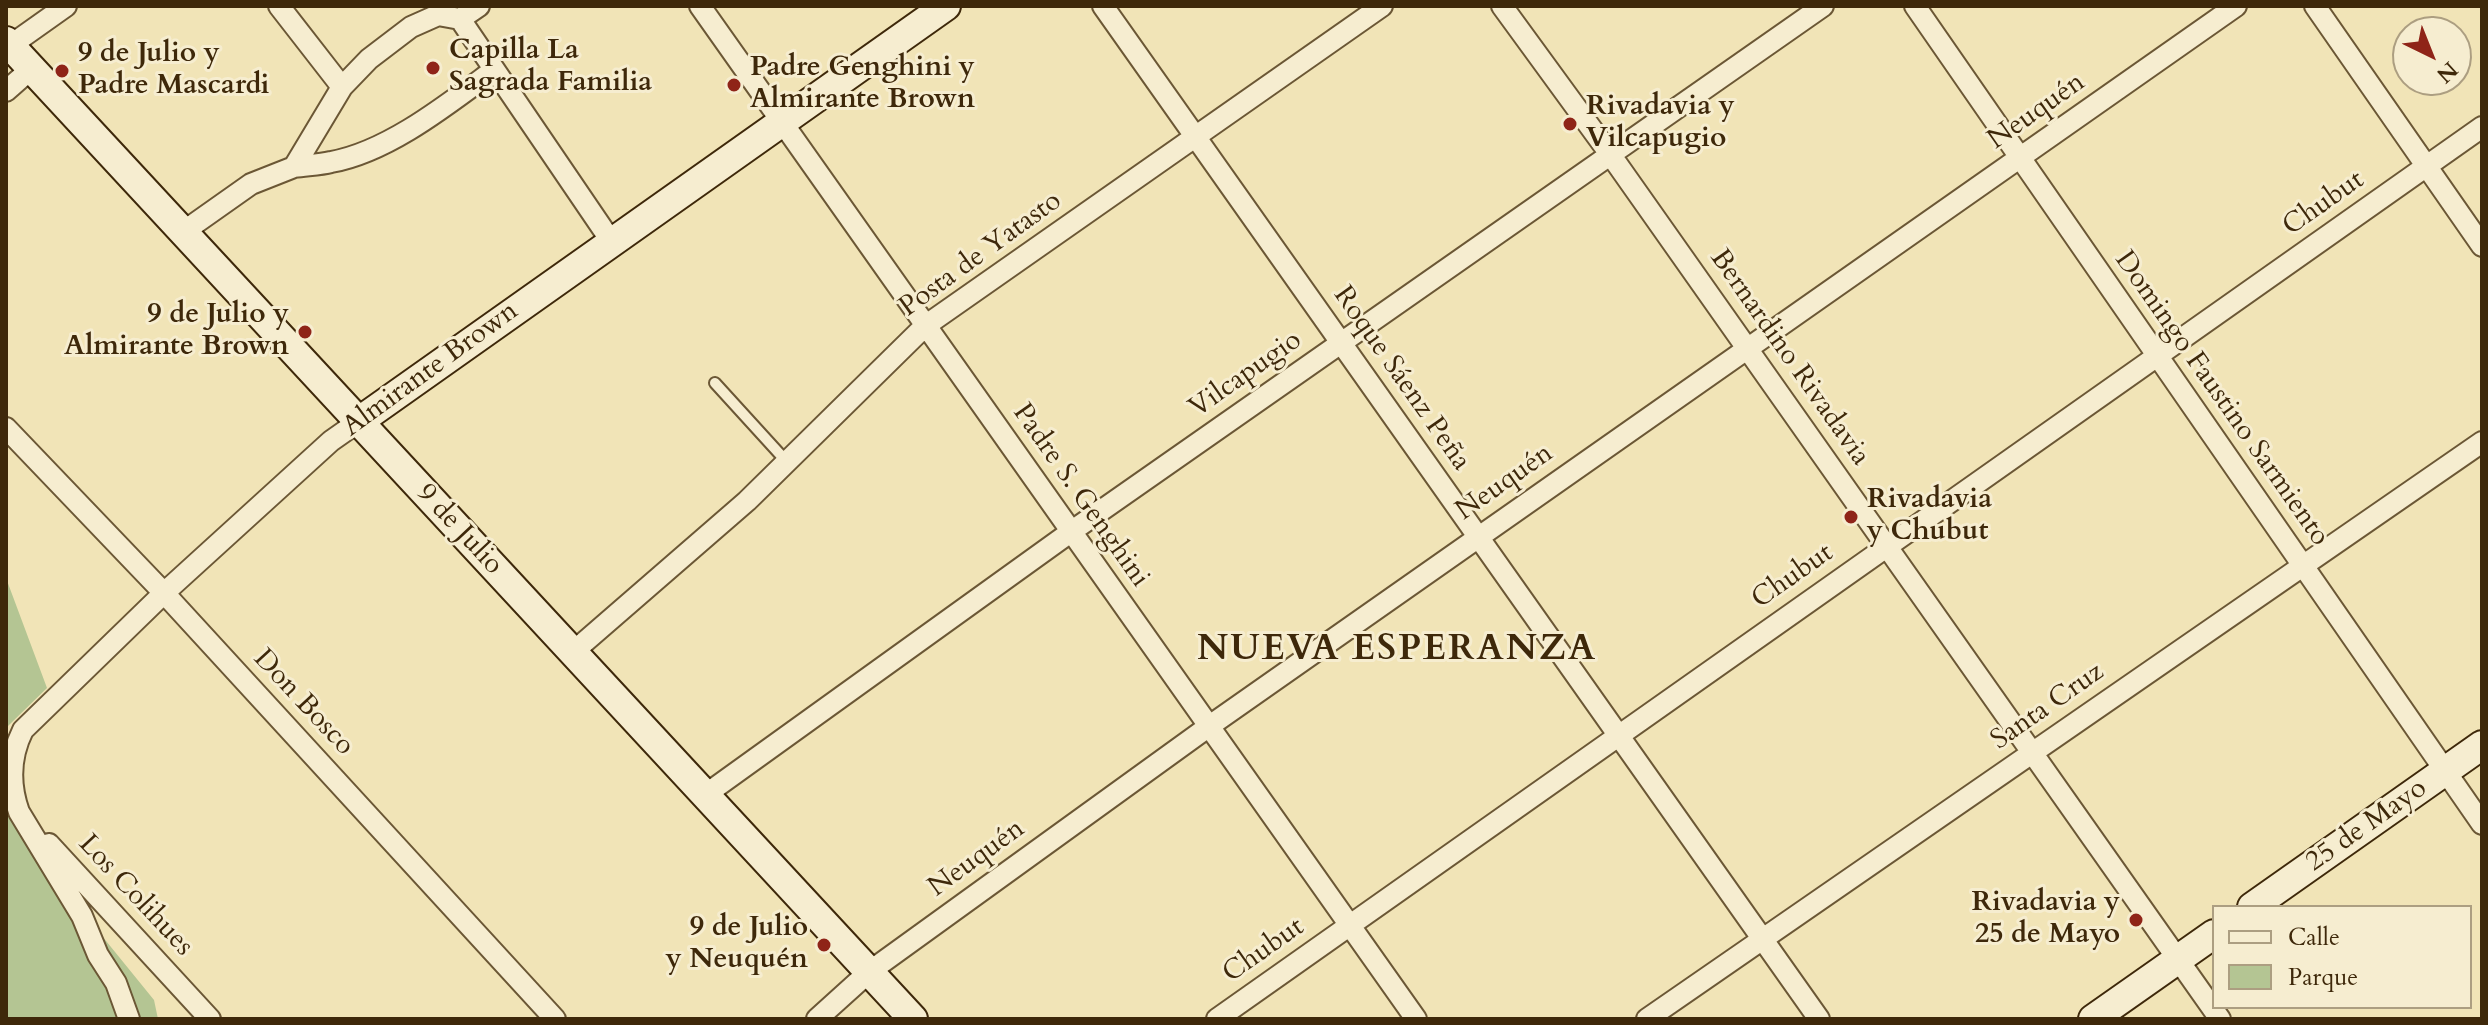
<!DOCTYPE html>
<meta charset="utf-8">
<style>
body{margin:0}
#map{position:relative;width:2488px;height:1025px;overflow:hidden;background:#f1e4b7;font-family:Cardo,serif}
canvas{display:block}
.frame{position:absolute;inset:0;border:8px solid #3e280a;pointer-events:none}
.legend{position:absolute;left:2212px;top:905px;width:260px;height:104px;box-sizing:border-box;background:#f6edd0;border:2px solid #ac9e81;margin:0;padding:10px 14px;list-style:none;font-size:24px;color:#3e280a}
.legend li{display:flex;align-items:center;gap:16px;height:40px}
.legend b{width:40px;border:2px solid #ac9e81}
.north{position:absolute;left:2392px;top:16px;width:80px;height:80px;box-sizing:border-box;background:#f6edd0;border:2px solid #ac9e81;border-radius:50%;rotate:137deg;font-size:22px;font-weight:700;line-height:32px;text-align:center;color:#3e280a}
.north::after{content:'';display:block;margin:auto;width:28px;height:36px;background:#8f2418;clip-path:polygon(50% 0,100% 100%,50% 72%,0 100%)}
</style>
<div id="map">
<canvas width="2488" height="1025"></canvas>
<div class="frame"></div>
<ul class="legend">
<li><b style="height:10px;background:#f6edd0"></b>Calle</li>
<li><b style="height:22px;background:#b4c593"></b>Parque</li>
</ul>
<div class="north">N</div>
</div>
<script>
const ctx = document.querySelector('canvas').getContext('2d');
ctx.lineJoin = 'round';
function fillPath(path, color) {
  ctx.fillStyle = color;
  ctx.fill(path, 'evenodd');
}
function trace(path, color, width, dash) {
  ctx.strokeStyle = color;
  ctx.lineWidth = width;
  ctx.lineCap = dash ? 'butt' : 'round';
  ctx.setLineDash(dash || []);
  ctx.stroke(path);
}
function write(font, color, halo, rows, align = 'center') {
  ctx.font = font + ' Cardo,serif';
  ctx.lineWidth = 6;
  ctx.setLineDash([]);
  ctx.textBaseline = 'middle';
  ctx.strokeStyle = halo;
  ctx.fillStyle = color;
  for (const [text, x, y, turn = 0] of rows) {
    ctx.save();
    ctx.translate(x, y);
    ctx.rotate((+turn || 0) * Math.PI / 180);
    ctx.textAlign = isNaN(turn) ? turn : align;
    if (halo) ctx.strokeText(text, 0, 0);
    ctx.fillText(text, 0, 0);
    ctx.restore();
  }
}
fillPath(new Path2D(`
 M6 578 47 688 8 726 6 739Z
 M6 810 59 883 154 1000 158 1019H6Z`), '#b4c593');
const lane = new Path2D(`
 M715 383 787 462`);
const street = new Path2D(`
 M279 6 342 87
 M700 6 1416 1019
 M1103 6 1819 1019
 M1502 6 1610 154 2220 1019
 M1915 6 2482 824
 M2315 6 2482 246
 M460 19 611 241
 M11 45 66 6
 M6 91 31 69
 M294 167C306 165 319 165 331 162 388 152 448 104 494 70
 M183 232 251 184 294 167 342 87 369 59 411 27 438 15 460 19 479 6
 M6 428 164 593 555 1019
 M573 652 747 501 925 326 1382 6
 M705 795 1072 531 1823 6
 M49 844 210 1019
 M129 1019 116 983 98 955 82 916 19 812C9 784 10 756 23 730L164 593 331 441 358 422
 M817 1019 869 972 1208 727 2236 6
 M1217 1019 2482 127
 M1647 1019 2482 442`);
const secondary = new Path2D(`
 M6 41 913 1019
 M358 422 946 6
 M2252 907 2482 745
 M2093 1019 2214 934`);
trace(lane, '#6b5735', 14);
trace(street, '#6b5735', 24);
trace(secondary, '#3e280a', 32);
trace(lane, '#f6edd0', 10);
trace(street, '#f6edd0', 20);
trace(secondary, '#f6edd0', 28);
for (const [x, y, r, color] of [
 [433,68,8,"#8f2418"],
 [62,71,8,"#8f2418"],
 [734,85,8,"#8f2418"],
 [1570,124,8,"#8f2418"],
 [305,332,8,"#8f2418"],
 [1851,517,8,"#8f2418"],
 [2136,920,8,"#8f2418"],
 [824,945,8,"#8f2418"]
]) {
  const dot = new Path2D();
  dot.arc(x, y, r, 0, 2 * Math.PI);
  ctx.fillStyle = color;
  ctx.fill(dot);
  trace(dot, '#f6edd0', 3);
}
write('bold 28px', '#3e280a', '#f6edd0', [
 ["Capilla La",449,52],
 ["Sagrada Familia",449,84],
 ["9 de Julio y",78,55],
 ["Padre Mascardi",78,87],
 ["Padre Genghini y",750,69],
 ["Almirante Brown",750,101],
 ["Rivadavia y",1586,108],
 ["Vilcapugio",1586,140],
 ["9 de Julio y",289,316,"right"],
 ["Almirante Brown",289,348,"right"],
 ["Rivadavia",1867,501],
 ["y Chubut",1867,533],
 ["Rivadavia y",2120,904,"right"],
 ["25 de Mayo",2120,936,"right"],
 ["9 de Julio",808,929,"right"],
 ["y Neuquén",808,961,"right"]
], 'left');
write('28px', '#3e280a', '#f6edd0', [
 ["Neuquén",2037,112,-35],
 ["Chubut",2324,204,-35],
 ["Posta de Yatasto",981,255,-36],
 ["Bernardino Rivadavia",1789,358,55],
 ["Almirante Brown",431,370,-36],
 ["Vilcapugio",1246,375,-35],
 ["Roque Sáenz Peña",1401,379,55],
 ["Domingo Faustino Sarmiento",2221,399,55],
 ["Neuquén",1505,483,-35],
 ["Padre S. Genghini",1080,496,55],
 ["9 de Julio",459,530,47],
 ["Chubut",1793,577,-35],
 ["Don Bosco",303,703,47],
 ["Santa Cruz",2048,707,-35],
 ["25 de Mayo",2367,826,-35],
 ["Neuquén",977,859,-36],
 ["Los Colihues",135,896,47],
 ["Chubut",1264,951,-35]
]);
ctx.letterSpacing = '2px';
write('bold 36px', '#3e280a', '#f6edd0', [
 ["NUEVA ESPERANZA",1397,651]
]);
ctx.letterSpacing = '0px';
</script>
